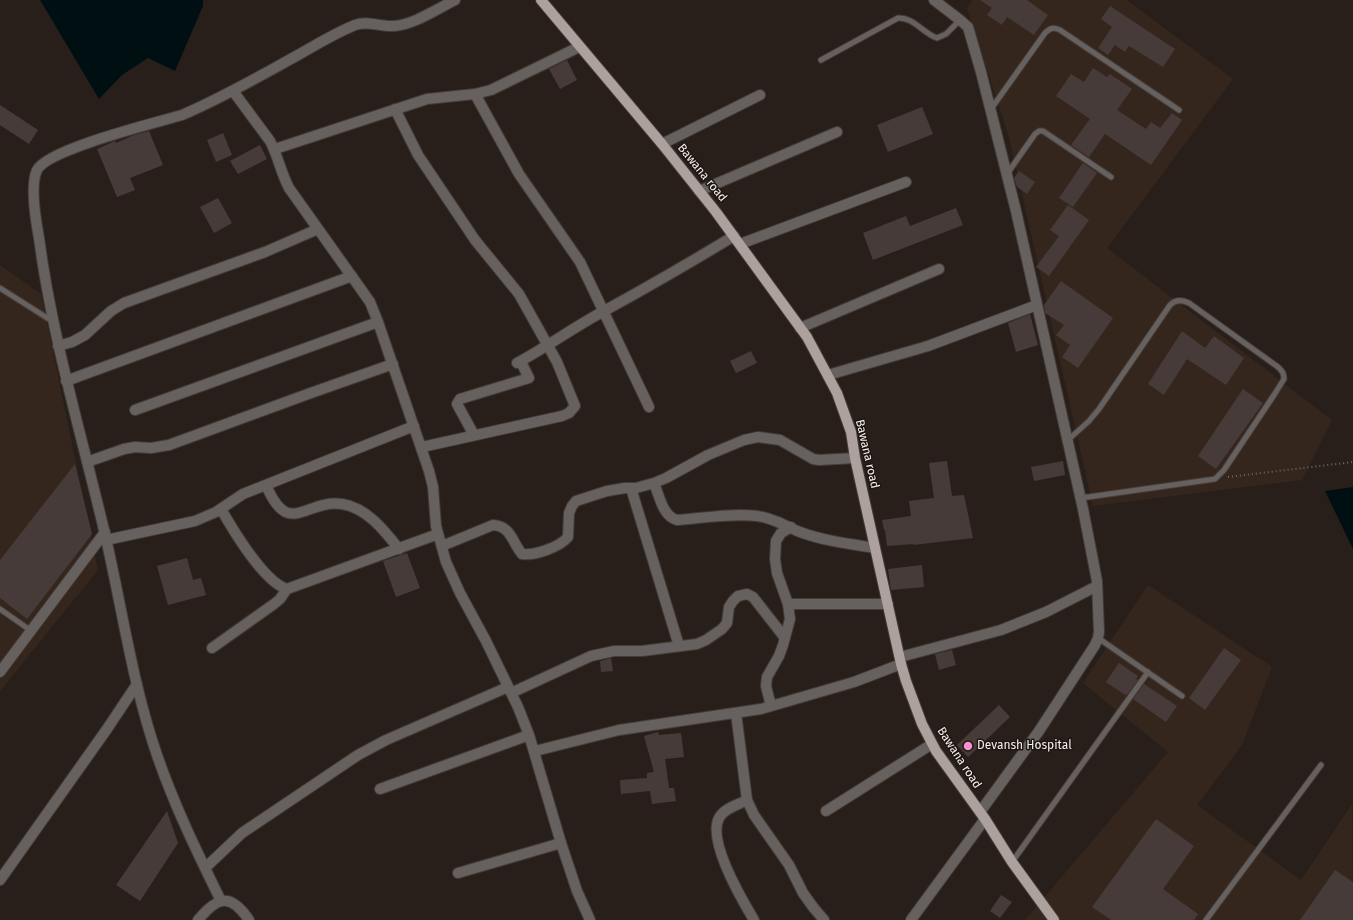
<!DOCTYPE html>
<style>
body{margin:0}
canvas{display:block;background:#281f1a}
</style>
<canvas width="1353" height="920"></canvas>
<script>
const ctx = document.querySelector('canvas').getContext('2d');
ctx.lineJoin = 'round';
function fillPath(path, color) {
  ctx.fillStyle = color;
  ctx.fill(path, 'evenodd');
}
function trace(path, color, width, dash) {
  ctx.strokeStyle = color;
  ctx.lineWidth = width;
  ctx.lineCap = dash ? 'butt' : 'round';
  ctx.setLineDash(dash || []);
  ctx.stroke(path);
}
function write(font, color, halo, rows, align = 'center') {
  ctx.font = font + ' "Fira Sans",sans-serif';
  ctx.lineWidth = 3;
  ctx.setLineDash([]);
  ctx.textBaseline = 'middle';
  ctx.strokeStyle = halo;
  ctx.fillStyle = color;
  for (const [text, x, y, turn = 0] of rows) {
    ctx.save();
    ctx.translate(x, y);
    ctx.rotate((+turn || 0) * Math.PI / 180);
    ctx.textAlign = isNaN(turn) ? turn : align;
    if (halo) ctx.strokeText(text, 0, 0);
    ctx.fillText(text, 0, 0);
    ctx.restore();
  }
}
fillPath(new Path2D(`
 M972 0H1127L1233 79 1107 248 1332 420 1302 480 1093 506 1009 137 967 8Z
 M0 265 41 294 98 570 0 691Z
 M1148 585 1272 667 1242 745 1197 805 1301 880 1352 804 1353 920H1025L1168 752 1083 683Z`), '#34261d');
fillPath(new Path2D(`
 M40 0H203V6L175 71 148 58 122 75 99 99Z
 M1353 487V549L1325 491Z`), '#000f12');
fillPath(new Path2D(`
 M980 0H1027L1048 15 1034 35 1007 17 1002 25 987 15 992 8Z
 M1110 6 1175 49 1163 67 1129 46 1125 52 1115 45 1108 55 1098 48 1112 27 1101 19Z
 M567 60 577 80 560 89 549 69Z
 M1093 68 1107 77 1110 74 1132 89 1117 110 1146 129 1151 122 1160 128 1172 113 1182 120 1151 165 1105 134 1089 157 1071 145 1090 119 1056 96 1071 74 1084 82Z
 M0 105 38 130 29 144 0 125Z
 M922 107 933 134 888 152 877 125Z
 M149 131 163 165 130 178 135 190 117 197 97 149 115 141 116 143 134 135Z
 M223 133 232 155 216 162 207 140Z
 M260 145 267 159 238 174 230 161Z
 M1083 163 1097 173 1073 207 1059 198Z
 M1019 171 1035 182 1027 194 1017 187 1014 178Z
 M218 198 232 223 214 233 200 207Z
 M1068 205 1089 220 1049 276 1036 267 1059 236 1050 230Z
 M956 208 963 225 873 260 863 233 906 216 910 226Z
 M1061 281 1113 318 1078 368 1062 357 1070 345 1056 335 1064 325 1045 313 1044 305Z
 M1030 314 1038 345 1016 352 1008 323Z
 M1182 331 1205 348 1214 336 1244 358 1226 385 1187 359 1164 395 1148 384Z
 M751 351 757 363 736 373 730 361Z
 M1243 389 1263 403 1216 469 1198 456Z
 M947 461 952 496 964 495 973 538 913 545V544L887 546 885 530H884L882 520 911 516 909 501 934 498 929 463Z
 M1063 461 1065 475 1034 481 1031 467Z
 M75 464 92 534 27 619 0 598V560Z
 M407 553 420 588 396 597 383 561Z
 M187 558 193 580 201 578 206 595 168 605 157 566Z
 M922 565 924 587 891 590 888 569Z
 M1224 648 1241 660 1205 710 1189 698Z
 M952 650 956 665 939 670 935 654Z
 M611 658 613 671 601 672 600 661Z
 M1119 663 1138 676 1136 679 1138 680 1127 695 1125 694V695L1106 682Z
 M1144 684 1177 706 1166 722 1133 699Z
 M999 705 1010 717 968 757 957 745Z
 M658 732 659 735 681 733 684 757 665 759 669 788H674L676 801 652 804 650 791 621 794 620 780 647 778V773L654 772 644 736Z
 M167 811 178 843 140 901 116 885Z
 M1156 819 1194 846 1163 889 1198 914 1194 920H1111L1092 907Z
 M1335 870 1353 882V920H1300Z
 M1001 895 1012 902 1000 918 990 911Z`), '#463b39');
const service = new Path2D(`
 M821 60 898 18C913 17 923 33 937 38L946 34 960 20
 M991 109 1045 33C1050 28 1053 27 1060 30L1179 110
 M1007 174 1035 134 1039 131H1043L1111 177
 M0 288 52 321
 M1068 440 1089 421 1099 409 1170 305C1176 299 1183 300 1189 303L1278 367C1282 371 1284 373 1284 379L1274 395 1224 470 1215 479 1081 498
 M0 609 30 630
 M1098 638 1182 696
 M1012 862 1148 672
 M1206 920 1321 765`);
const minor = new Path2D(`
 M934 0 960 20 968 27 981 72 1016 211 1083 509 1097 581 1099 632 1098 638 1095 645 1039 731 980 812
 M233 91 270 141C278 156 281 173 289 188L370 302 378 322 429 471 433 487 436 526 446 562 460 593 486 641 518 707 529 735 561 843 577 891 590 920
 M475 94 519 174 580 262 649 407
 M395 109 418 155 475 240 519 294 557 362 575 406 569 413 562 416 422 447
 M662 144 760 95
 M275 149 427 99 475 94 491 90 579 47
 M699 191 837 132
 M740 244 906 182
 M800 328 939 269
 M58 346 72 342 85 335 111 311 124 303 265 252 318 229
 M517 363C547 347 574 327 604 311 648 287 691 262 734 236
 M828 375 928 346 1037 305
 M66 381 352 276
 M135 410 378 322
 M474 435 457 404 460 399 529 378 521 362
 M87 462 124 449 135 447 151 448 169 445 308 394 393 364
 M654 483C659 495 663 517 677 520 703 518 731 513 757 516 774 518 785 526 800 532 824 541 850 544 875 548
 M266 485C289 539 305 499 342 504 367 508 384 530 399 549
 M631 488 679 646
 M221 509C233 530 264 582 287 589L438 534
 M106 540 195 521 216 512 243 494 414 426
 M442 546 493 525C511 526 512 542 522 554 534 556 560 547 568 537L569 513 572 506 576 501 607 491 625 488H636L654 483 666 478 708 455 744 440 758 437 780 440 813 459 819 460 855 458
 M788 604H888
 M212 648 274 604 280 599 287 589
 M900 657 1001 630 1046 612 1097 586
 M0 672 105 532
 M511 693 591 656 614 651H642L697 644 706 640 722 629 727 623 729 607 733 601 738 596 747 594 753 597 785 638
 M771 706 766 686 767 677 779 656 783 645 790 619 788 604 777 573 775 559 776 541 781 533 791 527
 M736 713 747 800 754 815 789 865 803 893 813 907 824 920
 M535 751 619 730 761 709 854 682 901 664
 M380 789 529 735
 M747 800C738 805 724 808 719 818 707 841 742 900 754 920
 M826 811 932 744
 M205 868 242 833 358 755 386 740 508 687
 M458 873 561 843
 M0 880 107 729 137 684
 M221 901C198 854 175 807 158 758 132 684 122 606 104 530 81 433 52 337 39 238 36 222 30 185 37 170 48 149 155 123 182 115 222 98 260 76 298 55 316 45 335 33 355 25 368 20 380 27 394 26 413 25 437 9 455 0
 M198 920C217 897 230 892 249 920
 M911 920 985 819`);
const primary = new Path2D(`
 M541 0 662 144 716 212 807 337 837 393 851 432 855 458 901 664 906 681 922 724 936 751 985 819 1012 862 1054 920`);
trace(service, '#453c37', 7);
trace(minor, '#453c37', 12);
trace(primary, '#453c37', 12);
trace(new Path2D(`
 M1228 477 1353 462`), '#6f6762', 2, [1, 3]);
trace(service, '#66615f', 5);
trace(minor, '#66615f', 10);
trace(primary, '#aca19d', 10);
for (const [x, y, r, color] of [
 [968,746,5,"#f790cf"]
]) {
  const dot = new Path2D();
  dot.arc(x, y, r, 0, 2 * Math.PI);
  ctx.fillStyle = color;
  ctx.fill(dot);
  trace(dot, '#1e1611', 1.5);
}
write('12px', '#f6f0ec', '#1e1611', [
 ["Bawana road",702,173,51],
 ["Bawana road",867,454,77],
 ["Bawana road",959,758,57]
]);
write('12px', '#f6f0ec', '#1e1611', [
 ["Devansh Hospital",977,746]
], 'left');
</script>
